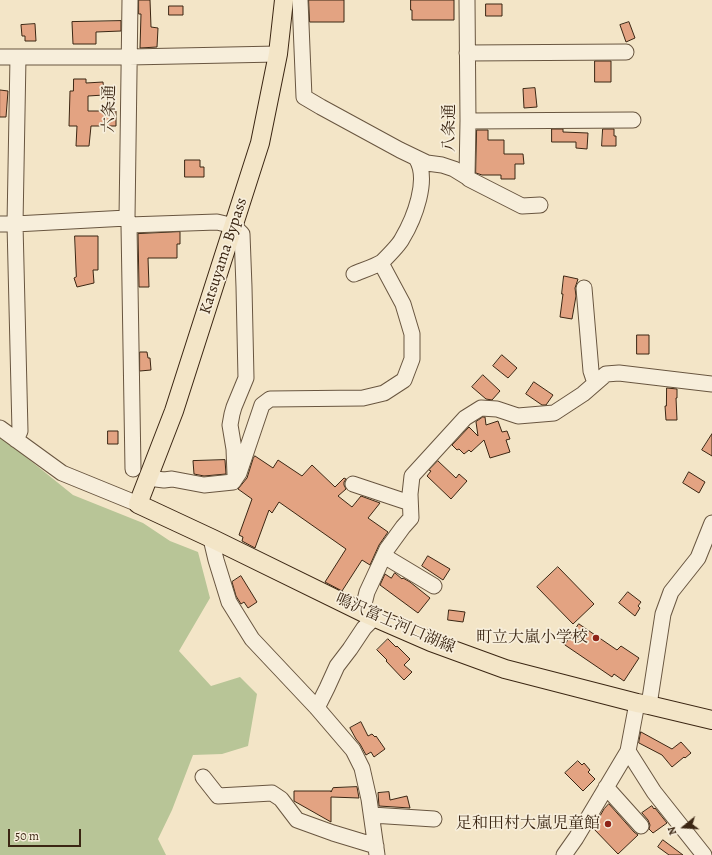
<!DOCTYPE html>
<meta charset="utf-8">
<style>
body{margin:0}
#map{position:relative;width:712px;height:855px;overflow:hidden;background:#f3e5c7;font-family:Alegreya,serif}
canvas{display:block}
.north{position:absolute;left:664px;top:807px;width:40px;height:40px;-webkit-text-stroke:3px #f7eedb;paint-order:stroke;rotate:252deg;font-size:11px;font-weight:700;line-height:16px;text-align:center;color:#3b2613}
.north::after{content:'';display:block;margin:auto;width:14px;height:18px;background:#3b2613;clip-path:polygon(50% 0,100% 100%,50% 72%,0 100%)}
.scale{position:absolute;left:8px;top:829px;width:73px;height:18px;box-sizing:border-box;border:2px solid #3b2613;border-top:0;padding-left:5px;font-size:12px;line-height:14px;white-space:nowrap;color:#3b2613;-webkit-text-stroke:3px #f7eedb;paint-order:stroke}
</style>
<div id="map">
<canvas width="712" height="855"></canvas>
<div class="north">N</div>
<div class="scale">50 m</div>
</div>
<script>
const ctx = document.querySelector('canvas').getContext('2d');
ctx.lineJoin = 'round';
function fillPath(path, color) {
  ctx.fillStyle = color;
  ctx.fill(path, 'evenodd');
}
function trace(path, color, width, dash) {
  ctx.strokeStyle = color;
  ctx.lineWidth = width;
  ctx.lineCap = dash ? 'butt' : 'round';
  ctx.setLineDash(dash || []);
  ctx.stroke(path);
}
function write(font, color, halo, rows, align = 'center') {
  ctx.font = font + ' Alegreya,"Noto Serif JP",serif';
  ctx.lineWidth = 3.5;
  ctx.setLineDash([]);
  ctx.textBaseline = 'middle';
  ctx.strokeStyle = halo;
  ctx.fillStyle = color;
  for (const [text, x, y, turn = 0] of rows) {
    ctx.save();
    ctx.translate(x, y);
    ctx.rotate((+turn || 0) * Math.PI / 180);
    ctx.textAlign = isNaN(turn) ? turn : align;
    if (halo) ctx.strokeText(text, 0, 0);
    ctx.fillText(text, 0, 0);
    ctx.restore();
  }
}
fillPath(new Path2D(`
 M0 436 73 495 143 523 170 541 198 552 210 598 179 651 211 686 240 677 257 694 248 746 222 754 193 755 172 810 158 839 166 855H0Z`), '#b8c597');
const building = new Path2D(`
 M139 0H150L151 27 158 28 157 47 140 48 141 14H139Z
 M309 0H344V22H310Z
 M411 0H454V20H412V10H411Z
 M486 4H502V16H486Z
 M169 6H183V15H169Z
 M121 21V31L96 32V44H73L72 22Z
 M629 22 635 38 626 42 620 25Z
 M35 24 36 41H25V36H22L21 25Z
 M595 61H611V82H595Z
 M74 79H86V83L103 82 104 95 88 96V111H116V126H91L89 146H76L77 126H69L70 91H73Z
 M535 88 537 107 524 108 523 89Z
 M0 90 8 91 6 117H0Z
 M552 129H563V132L588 133 587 149 576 148V142H552Z
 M603 129H614V136H616V146H602Z
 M477 130H488V140H504V154H523L524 164H515V179H501V175H482L476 173Z
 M185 160H200V167H204V177H185Z
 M180 232V244H177V258H148L149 287H139L138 234Z
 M75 236H98V270H93L94 283 77 287 74 278 76 277Z
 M564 276 578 279 575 288 576 296 572 319 560 317 563 294H562Z
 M637 335H649V354H637Z
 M140 352H147L148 358H150L151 370 140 371Z
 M502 355 517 368 508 378 493 366Z
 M483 375 500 391 492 400 486 399 472 387Z
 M534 382 553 395 546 405H542L526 394Z
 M667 388 677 389V398H676L677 420H666L665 406H666Z
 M483 417H485L486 425 498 421 502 432 507 431 510 439 506 440 510 452 490 458 484 440 471 452 469 450 464 454 459 449 457 450 452 445 469 427 478 436 476 422Z
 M108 431H118V444H108Z
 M712 434V456L702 450Z
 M255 456 273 468 278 460 302 476 312 465 335 487 344 478 346 479 344 482V485L346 489 338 496 352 507 361 496 380 503 368 518 388 532 379 545 370 565 362 560 342 591 325 582 346 549 279 502 272 513 269 510 255 548 242 541 243 537 239 535 252 499 238 489 247 478 253 459Z
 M225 460 226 474 204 476 194 474 193 461Z
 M438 461 456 478 459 474 467 481 451 499 427 476 431 471 429 470Z
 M689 472 705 482 699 493 683 483Z
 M428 556 450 569 443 580 422 566Z
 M558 567 594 604 573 624 537 587Z
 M395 573 402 579 403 578 410 582 430 598 418 613 380 585 385 574 391 578Z
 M241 576 257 602 248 608 244 602 241 604 236 596 232 582Z
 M628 592 641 602 638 606 640 608 635 616 619 603Z
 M449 610 465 612 463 622 448 620Z
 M579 624 617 650 621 646 639 658 624 681 614 674 612 677 565 645Z
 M388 639 396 647 397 646 410 659 404 665 412 672 404 680 386 661 387 660 377 650Z
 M361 722 368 736 372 734 375 737 376 736 385 749 374 757 371 752 366 755 360 744 356 739 350 728Z
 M641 732 672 749 681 742 691 753 685 758 684 757 672 767 662 755 639 743Z
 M578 761 582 765 584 763 590 770 588 772 595 779 583 791 565 773Z
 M357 787 359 798 331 797V822L294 801V791H331V792L333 788Z
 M389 792 390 800 407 796 410 808 379 806 378 793Z
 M609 804 634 832 638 835 618 854 593 828 604 809Z
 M652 806 654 809 655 808 667 823 653 833 649 829 650 825 648 820 642 813Z
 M663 840 683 855H669L658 847Z`);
fillPath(building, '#e3a382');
trace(building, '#3b2613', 1);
const minor = new Path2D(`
 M130 0 127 218 129 225 133 469
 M300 0 304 97 321 107 400 150 427 163 442 165 454 169 467 177
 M467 0 468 121 467 177 469 179 522 206 540 205
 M467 53 626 52
 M0 57H129L278 54
 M468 121 633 120
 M0 224H15L127 218
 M129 225 217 222 234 226 242 234 244 287 246 378 234 407 232 414 230 425 234 449 235 475
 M354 274C361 271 376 266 382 262 387 257 399 245 402 239 414 219 430 179 416 158
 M584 288 591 371 595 383
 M0 428 62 473 138 504
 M16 440 20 431 15 224 18 57
 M148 478 164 480 172 479 204 485 233 482 239 473 262 405 270 399 363 398 384 393 404 380 412 359V334L403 304 381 263
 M353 484 410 503
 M213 539 212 543 216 560 229 602 252 639 317 708 353 750 362 768 369 799 377 855
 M384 556 434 586
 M362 612 367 592 387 549 403 527 411 518 410 494 412 476 465 418 481 408 497 409 518 416 554 413 583 394 606 374 619 373 712 384
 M637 703 628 751 654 792 704 855
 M649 705 663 614 671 592 698 558 712 523
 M317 708 327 688 337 666 350 649 364 628 374 618
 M203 777 218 796 272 793 281 799 297 820 333 833 376 846
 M606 787 641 826
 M372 815 434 819
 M564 855 576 838 628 751`);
const major = new Path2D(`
 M284 0 278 54 260 143 174 411 138 504 213 539 362 612 431 642 505 669 637 703 649 705 712 720`);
trace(minor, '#695640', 17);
trace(major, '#3b2613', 20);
trace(minor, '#f7eedb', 15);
trace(major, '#f3e5c7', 18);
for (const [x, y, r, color] of [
 [596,638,4,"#8f2418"],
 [608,824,4,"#8f2418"]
]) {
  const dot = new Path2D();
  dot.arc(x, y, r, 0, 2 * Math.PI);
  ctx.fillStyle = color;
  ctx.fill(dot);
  trace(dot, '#f7eedb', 1.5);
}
write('16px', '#3b2613', '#f7eedb', [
 ["六条通",110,109,-89],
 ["八条通",450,128,-90],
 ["Katsuyama Bypass",224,256,-72],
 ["鳴沢富士河口湖線",395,624,23]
]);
write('16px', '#3b2613', '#f7eedb', [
 ["町立大嵐小学校",588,638],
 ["足和田村大嵐児童館",600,824]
], 'right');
</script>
